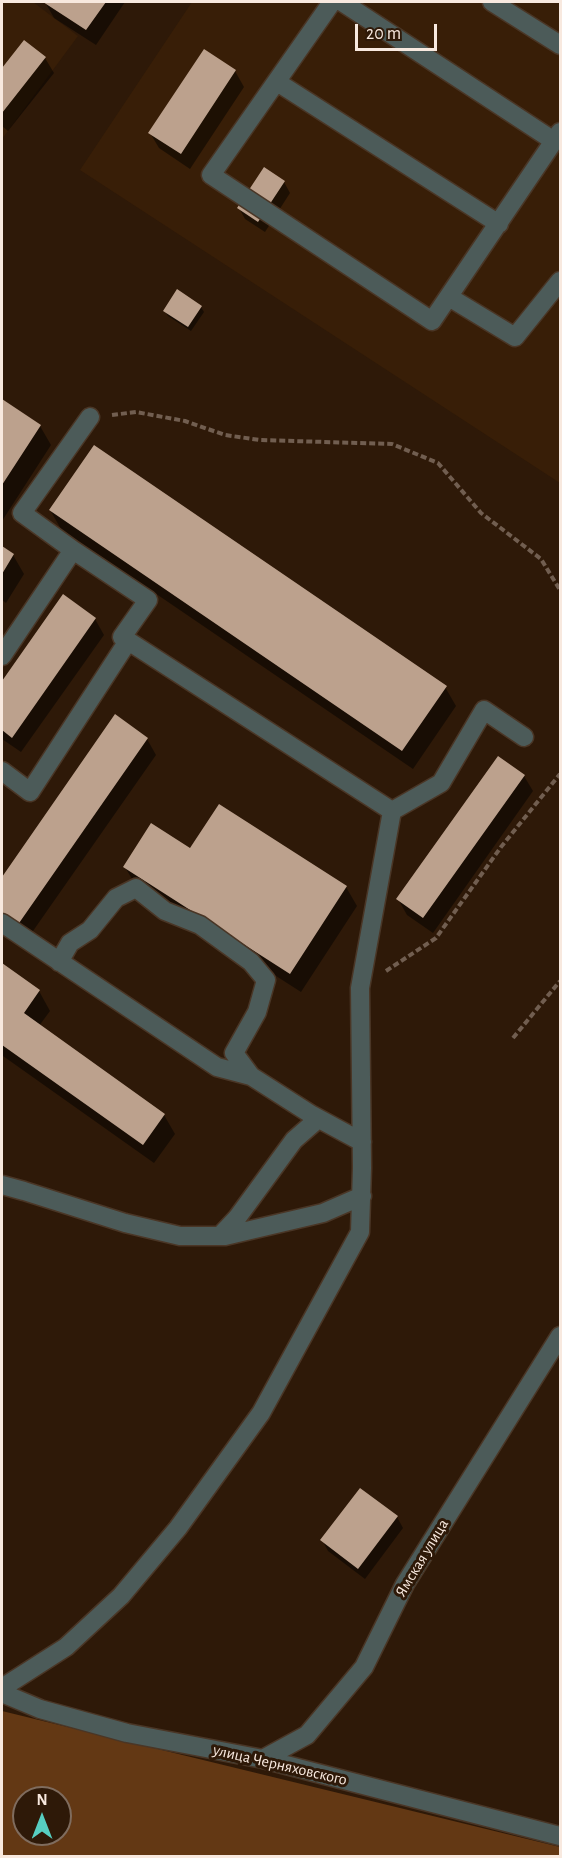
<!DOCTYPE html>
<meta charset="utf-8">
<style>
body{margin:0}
#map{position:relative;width:562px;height:1858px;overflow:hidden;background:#2e1908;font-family:"Alegreya Sans",sans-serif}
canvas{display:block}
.frame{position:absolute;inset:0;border:3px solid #f8e9df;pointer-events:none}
.north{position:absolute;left:12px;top:1786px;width:60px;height:60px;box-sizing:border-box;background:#2e1908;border:2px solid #7f6c5e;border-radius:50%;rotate:0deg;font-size:16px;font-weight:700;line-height:24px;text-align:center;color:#f8e9df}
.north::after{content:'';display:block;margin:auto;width:21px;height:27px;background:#57cec1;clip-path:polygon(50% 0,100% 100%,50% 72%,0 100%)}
.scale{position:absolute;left:355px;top:24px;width:82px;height:27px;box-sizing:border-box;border:3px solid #f8e9df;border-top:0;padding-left:8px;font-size:18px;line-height:21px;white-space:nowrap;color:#f8e9df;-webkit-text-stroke:4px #2e1908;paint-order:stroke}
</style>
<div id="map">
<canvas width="562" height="1858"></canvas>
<div class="frame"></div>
<div class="north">N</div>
<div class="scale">20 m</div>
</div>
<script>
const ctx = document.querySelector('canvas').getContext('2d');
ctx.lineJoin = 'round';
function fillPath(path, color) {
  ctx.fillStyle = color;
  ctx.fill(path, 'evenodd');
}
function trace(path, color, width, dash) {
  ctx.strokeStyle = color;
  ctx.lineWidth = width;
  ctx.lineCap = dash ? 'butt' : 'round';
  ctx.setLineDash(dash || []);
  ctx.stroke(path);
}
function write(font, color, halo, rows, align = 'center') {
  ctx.font = font + ' "Alegreya Sans",sans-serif';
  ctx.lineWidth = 6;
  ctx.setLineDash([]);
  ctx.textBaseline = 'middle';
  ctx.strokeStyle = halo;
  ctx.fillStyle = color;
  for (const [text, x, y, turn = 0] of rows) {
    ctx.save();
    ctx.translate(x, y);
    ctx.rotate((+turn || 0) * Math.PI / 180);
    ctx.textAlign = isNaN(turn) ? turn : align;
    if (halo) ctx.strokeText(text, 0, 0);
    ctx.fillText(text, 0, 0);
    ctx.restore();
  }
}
fillPath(new Path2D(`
 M2 2H33L78 36 2 139Z
 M192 2H560V483L80 170Z`), '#381e07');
fillPath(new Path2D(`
 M2 1711 560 1847V1856H2ZM24 1798H60V1834H24Z`), '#633814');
fillPath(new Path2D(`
 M45 2H125L96 45 54 18Z
 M24 42 45 58 54 73 8 131 2 126V71Z
 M204 51 235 71 244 87 190 169 159 148 150 133Z
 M284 182 290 193 265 232 245 219 239 208Z
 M201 307 204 312 191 331 168 316 165 311Z
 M2 401 40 426 51 445 2 521Z
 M50 510 445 687 456 706 413 769 61 529Z
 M2 548 13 555 24 574 6 603 2 600Z
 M63 597 95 619 104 635 21 752 2 739V683Z
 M115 716 147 739 156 755 26 941 2 924V879Z
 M524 776 533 791 433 933 407 915 398 899Z
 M190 850 346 887 357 906 301 992 136 886 125 867Z
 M2 965 39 991 50 1011 39 1026 164 1115 175 1134 154 1163 3 1056 2 1054Z
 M397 1517 403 1528 365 1579 328 1551 322 1540Z`), '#0007');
fillPath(new Path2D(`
 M43 2H106L86 30Z
 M24 40 46 57 2 113V68Z
 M204 49 236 70 181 154 148 133Z
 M264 167 285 181 258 222 237 208Z
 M177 289 202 306 188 327 163 311Z
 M2 399 41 425 2 485Z
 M94 445 447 686 402 751 49 510Z
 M2 546 14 554 2 574Z
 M63 594 96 618 12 738 2 730V681Z
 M115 714 148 738 17 926 2 916V877Z
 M498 756 525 775 423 918 396 899Z
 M219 804 347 886 290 974 123 867 151 823 190 848Z
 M2 963 40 990 24 1013 165 1114 143 1145 2 1045Z
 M360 1488 398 1516 358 1569 320 1540Z`), '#bca18d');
const minor = new Path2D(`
 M332 2 211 175 432 321 560 132
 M342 2 554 141
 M492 2 560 45
 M277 82 499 224
 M449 297 515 337 560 281
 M73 550 22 513 90 417
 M2 656 73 550 148 600 122 637 392 811 360 988 362 1168 360 1232 261 1413 178 1528 121 1596 66 1647 2 1688
 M2 771 30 792 128 641
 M392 811 441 783 484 710 524 737
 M2 923 217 1067 251 1076 312 1115 362 1142
 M59 962 70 943 90 930 116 898 136 888 165 911 200 925 251 962 266 980 257 1012 234 1053 251 1076
 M2 1185 24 1191 125 1223 180 1236H225L323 1213 362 1196
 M220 1236 237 1218 294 1140 318 1119
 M2 1693 40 1709 127 1733 263 1759 560 1836
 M263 1759 307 1735 364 1667 405 1584 560 1336`);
trace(minor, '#4a3626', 21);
trace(new Path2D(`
 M112 415 136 412 185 421 225 435 260 440 392 444 438 463 481 513 541 559 560 590
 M386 971 436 938 501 847 560 774
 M513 1038 560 981`), '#715e50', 4, [6, 3]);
trace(minor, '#4c5b59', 18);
write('16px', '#f8e9df', '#2e1908', [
 ["Ямская улица",422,1558,-59],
 ["улица Черняховского",280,1765,13]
]);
</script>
